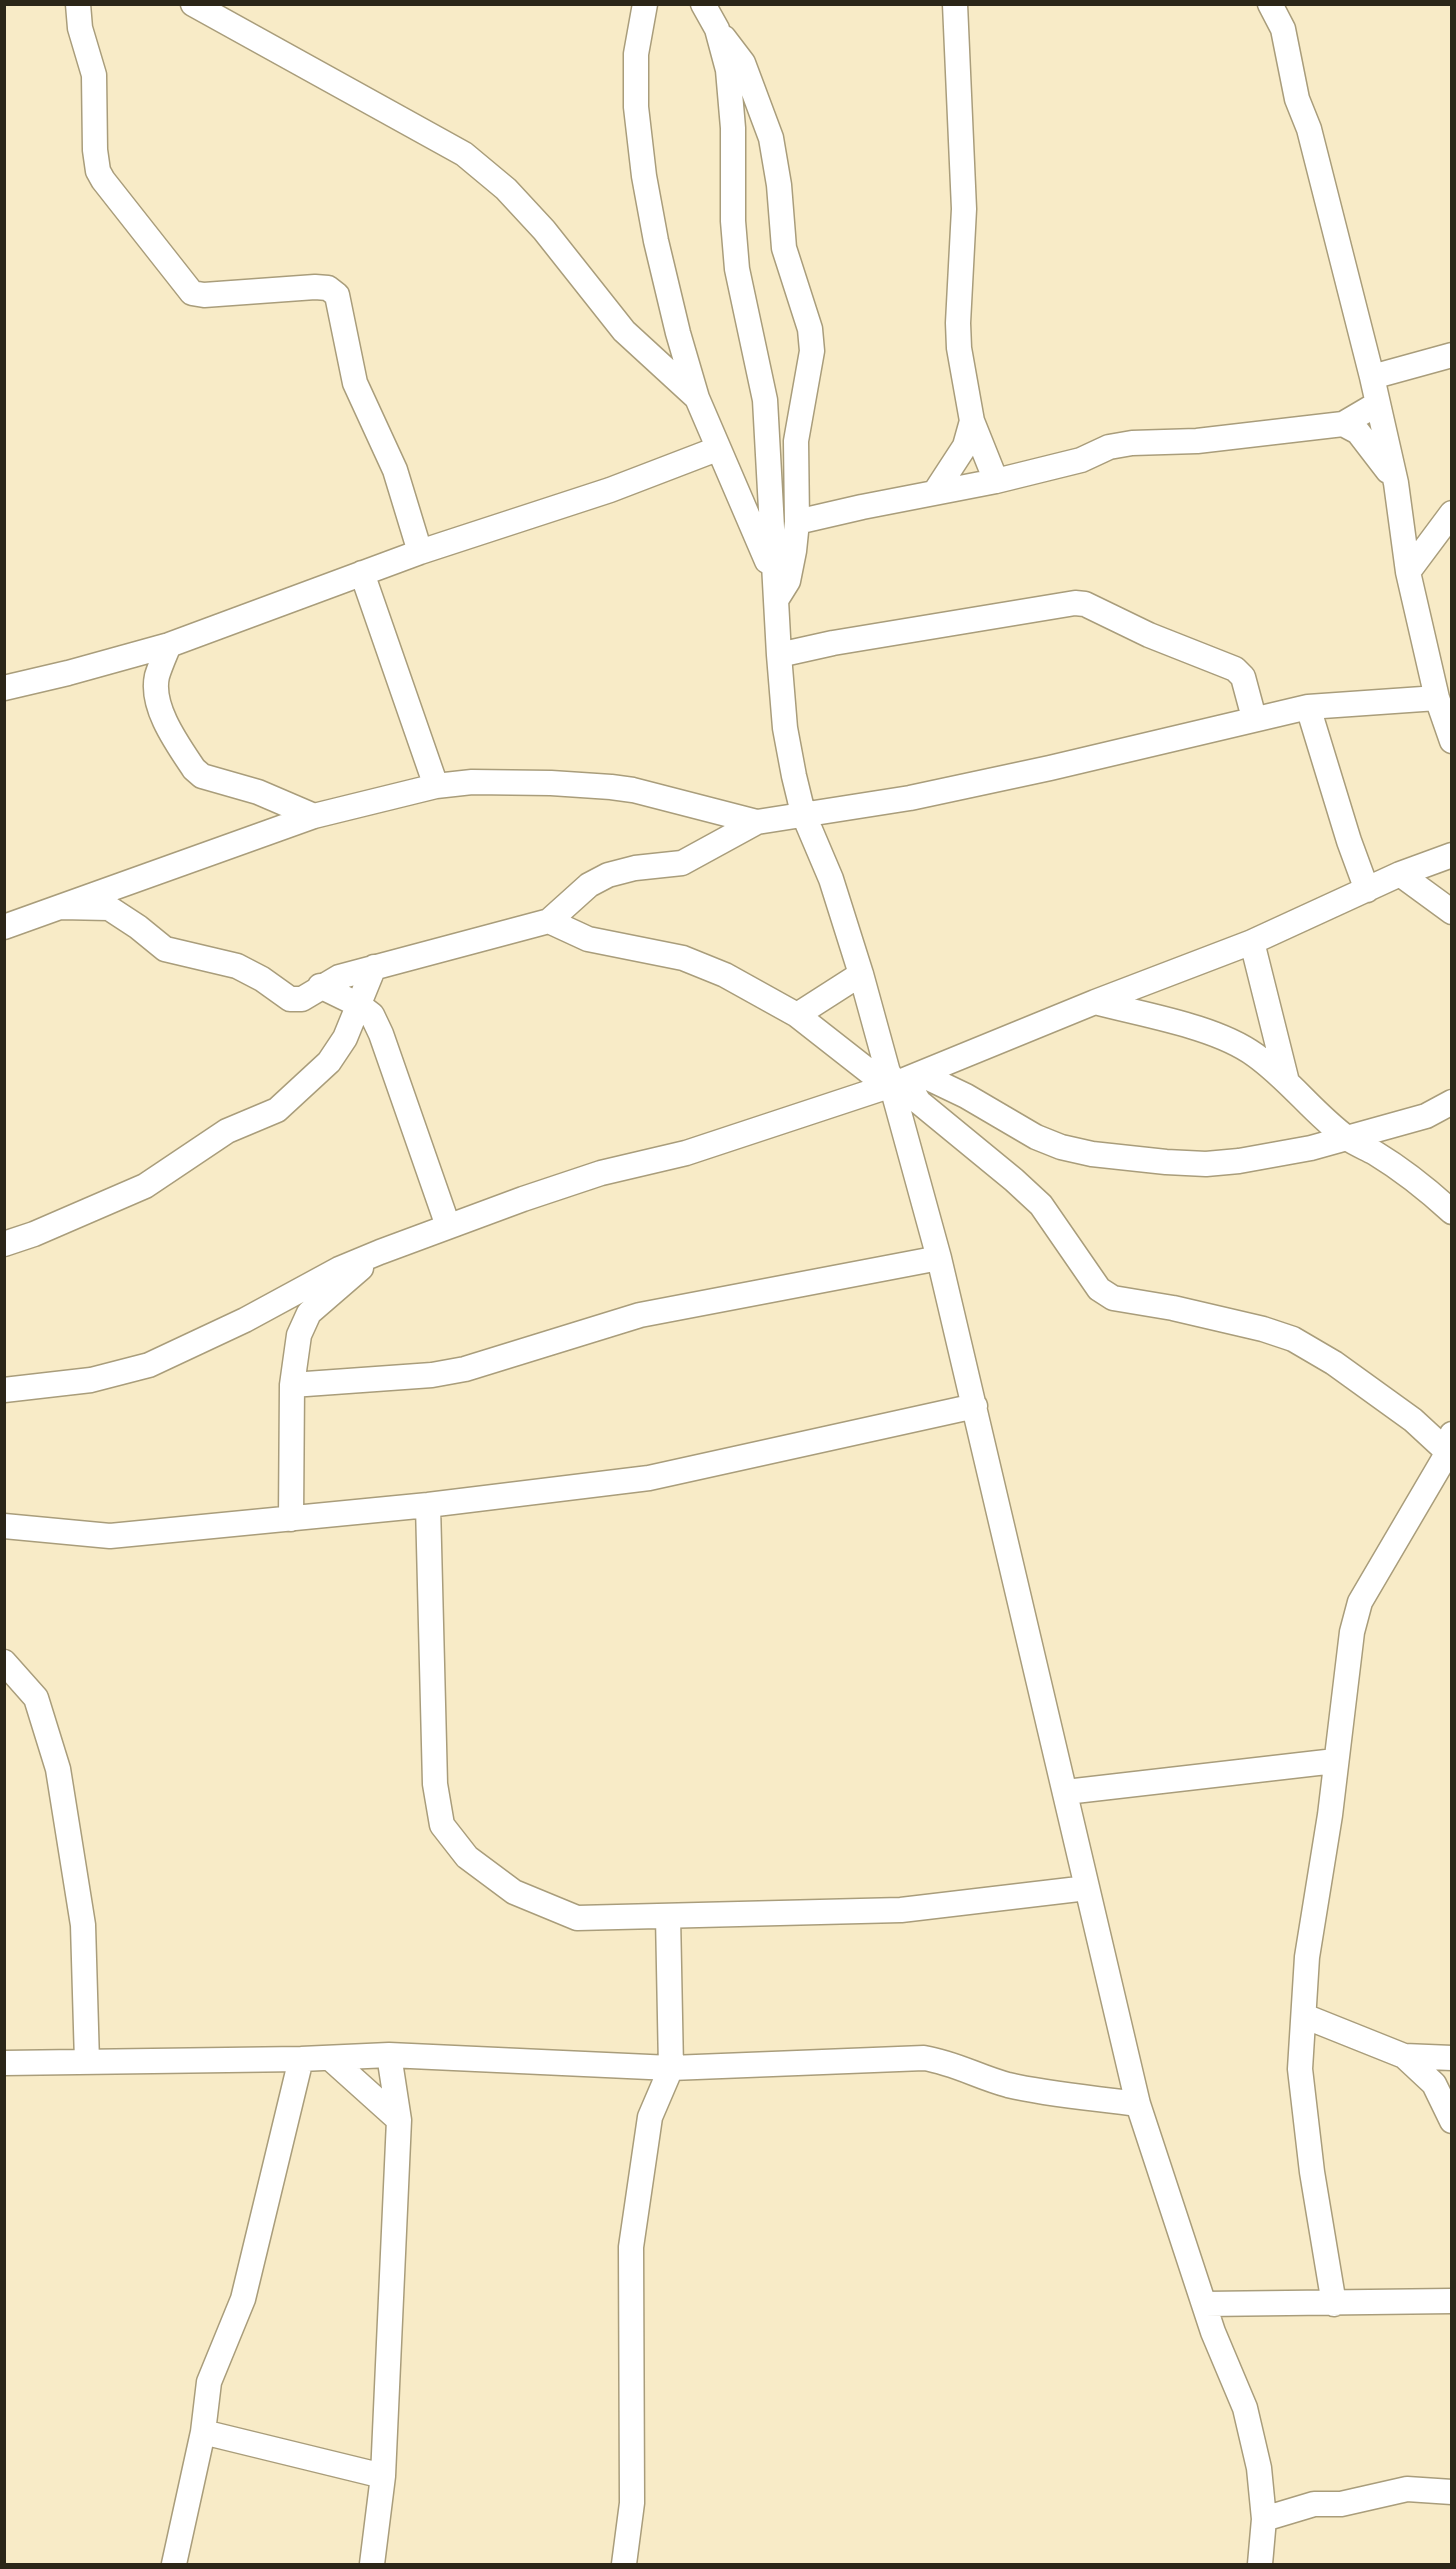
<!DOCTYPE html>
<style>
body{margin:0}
#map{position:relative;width:1456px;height:2569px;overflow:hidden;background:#f8ebc7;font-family:"Archivo Narrow",sans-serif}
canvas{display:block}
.frame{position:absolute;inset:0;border:6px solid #2b2618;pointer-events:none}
</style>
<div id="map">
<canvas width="1456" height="2569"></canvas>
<div class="frame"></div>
</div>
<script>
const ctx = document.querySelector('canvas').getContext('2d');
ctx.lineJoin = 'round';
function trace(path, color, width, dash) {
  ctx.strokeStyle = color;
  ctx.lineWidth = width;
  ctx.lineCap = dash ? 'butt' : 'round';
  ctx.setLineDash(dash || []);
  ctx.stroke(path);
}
const minor = new Path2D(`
 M78 4 80 28 94 75 95 150 98 171 103 180 192 293 204 295 315 287 328 288 337 295 355 383 395 470 420 552
 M193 4 464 154 506 189 544 230 624 331 697 398
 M645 4 636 54V107L644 176 656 241 678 333 697 398 767 561
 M703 4 717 29 728 70 733 128V221L737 269 765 400 779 655 785 728 794 776 803 813 831 879 861 974 939 1258 1138 2104 1213 2332 1245 2408 1259 2468 1264 2519 1260 2564
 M955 4 964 209 958 323 959 348 972 421 996 481
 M1270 4 1283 29 1297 99 1309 129 1372 377 1396 483 1408 572 1437 698 1452 741
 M724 38 743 63 771 138 779 185 784 248 810 329 812 351 796 441 797 522 794 551 788 581 778 597
 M1372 377 1452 355
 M1343 424 1358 432 1388 471
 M935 492 965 446 972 421
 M797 522 862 507 996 481 1081 460 1109 447 1132 443 1197 441 1343 424 1377 404
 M1408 572 1452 513
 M362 573 436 786
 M169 645C165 655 160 666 157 676 150 707 178 745 194 769L202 776 258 792 314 816
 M779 655 833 643 1075 603 1085 604 1149 635 1235 669 1243 677 1254 718
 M4 688 68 673 169 645 420 552 610 490 717 449
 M1308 707 1349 841 1367 890
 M1400 874 1452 912
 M61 907 109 908 138 927 165 949 237 966 262 979 290 999H302L339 977 549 921 589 885 608 875 635 868 682 863 757 822 910 798 1050 768 1308 707 1437 698
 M549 921 588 939 683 958 725 975 797 1015 871 1073 890 1075
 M4 927 314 816 436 786 472 782 551 783 611 787 633 790 757 822
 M1252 942 1286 1078
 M320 986 359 1005 372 1015 381 1034 448 1226
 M1095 1002C1143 1015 1215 1026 1255 1055 1290 1080 1313 1113 1347 1138 1356 1144 1366 1148 1375 1153 1403 1170 1428 1190 1452 1212
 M797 1015 861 974
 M920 1074 966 1096 1036 1137 1061 1147 1092 1154 1166 1162 1206 1164 1239 1161 1311 1148 1426 1116 1452 1102
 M906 1080 919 1102 1014 1180 1041 1205 1099 1289 1113 1298 1173 1308 1263 1329 1293 1339 1334 1363 1413 1420 1452 1456
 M4 1244 34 1234 145 1186 227 1131 277 1110 329 1062 345 1038 374 967
 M292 1385 432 1375 465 1369 640 1315 939 1258
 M4 1390 91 1380 149 1365 245 1320 339 1269 380 1252 523 1199 601 1173 686 1153 892 1085 1095 1002 1252 942 1400 874 1452 855
 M428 1505 435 1784 442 1825 467 1857 514 1892 577 1918 901 1910 1087 1888
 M291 1519 292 1385 299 1335 309 1313 361 1268
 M4 1526 110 1536 428 1505 649 1478 975 1406
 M4 1662 36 1698 58 1769 83 1925 87 2062
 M1066 1792 1335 1761
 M1304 2016 1404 2056 1452 2058
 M1404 2056 1434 2084 1452 2121
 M330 2058 399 2120
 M4 2063 301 2059 389 2055 671 2068 924 2058C955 2063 978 2077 1008 2085 1050 2095 1095 2098 1138 2104
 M1205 2304 1452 2301
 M1334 2304 1312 2172 1300 2069 1307 1957 1330 1815 1352 1632 1360 1602 1448 1452 1452 1434
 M203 2432 383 2476
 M1264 2519 1314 2504H1341L1407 2489 1452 2492
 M174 2564 203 2432 209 2382 243 2299 301 2059
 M372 2564 383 2476 399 2120 389 2055
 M624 2564 632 2503 631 2247 650 2117 671 2068 668 1916`);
trace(minor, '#a99d7b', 27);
trace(minor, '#fff', 24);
</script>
